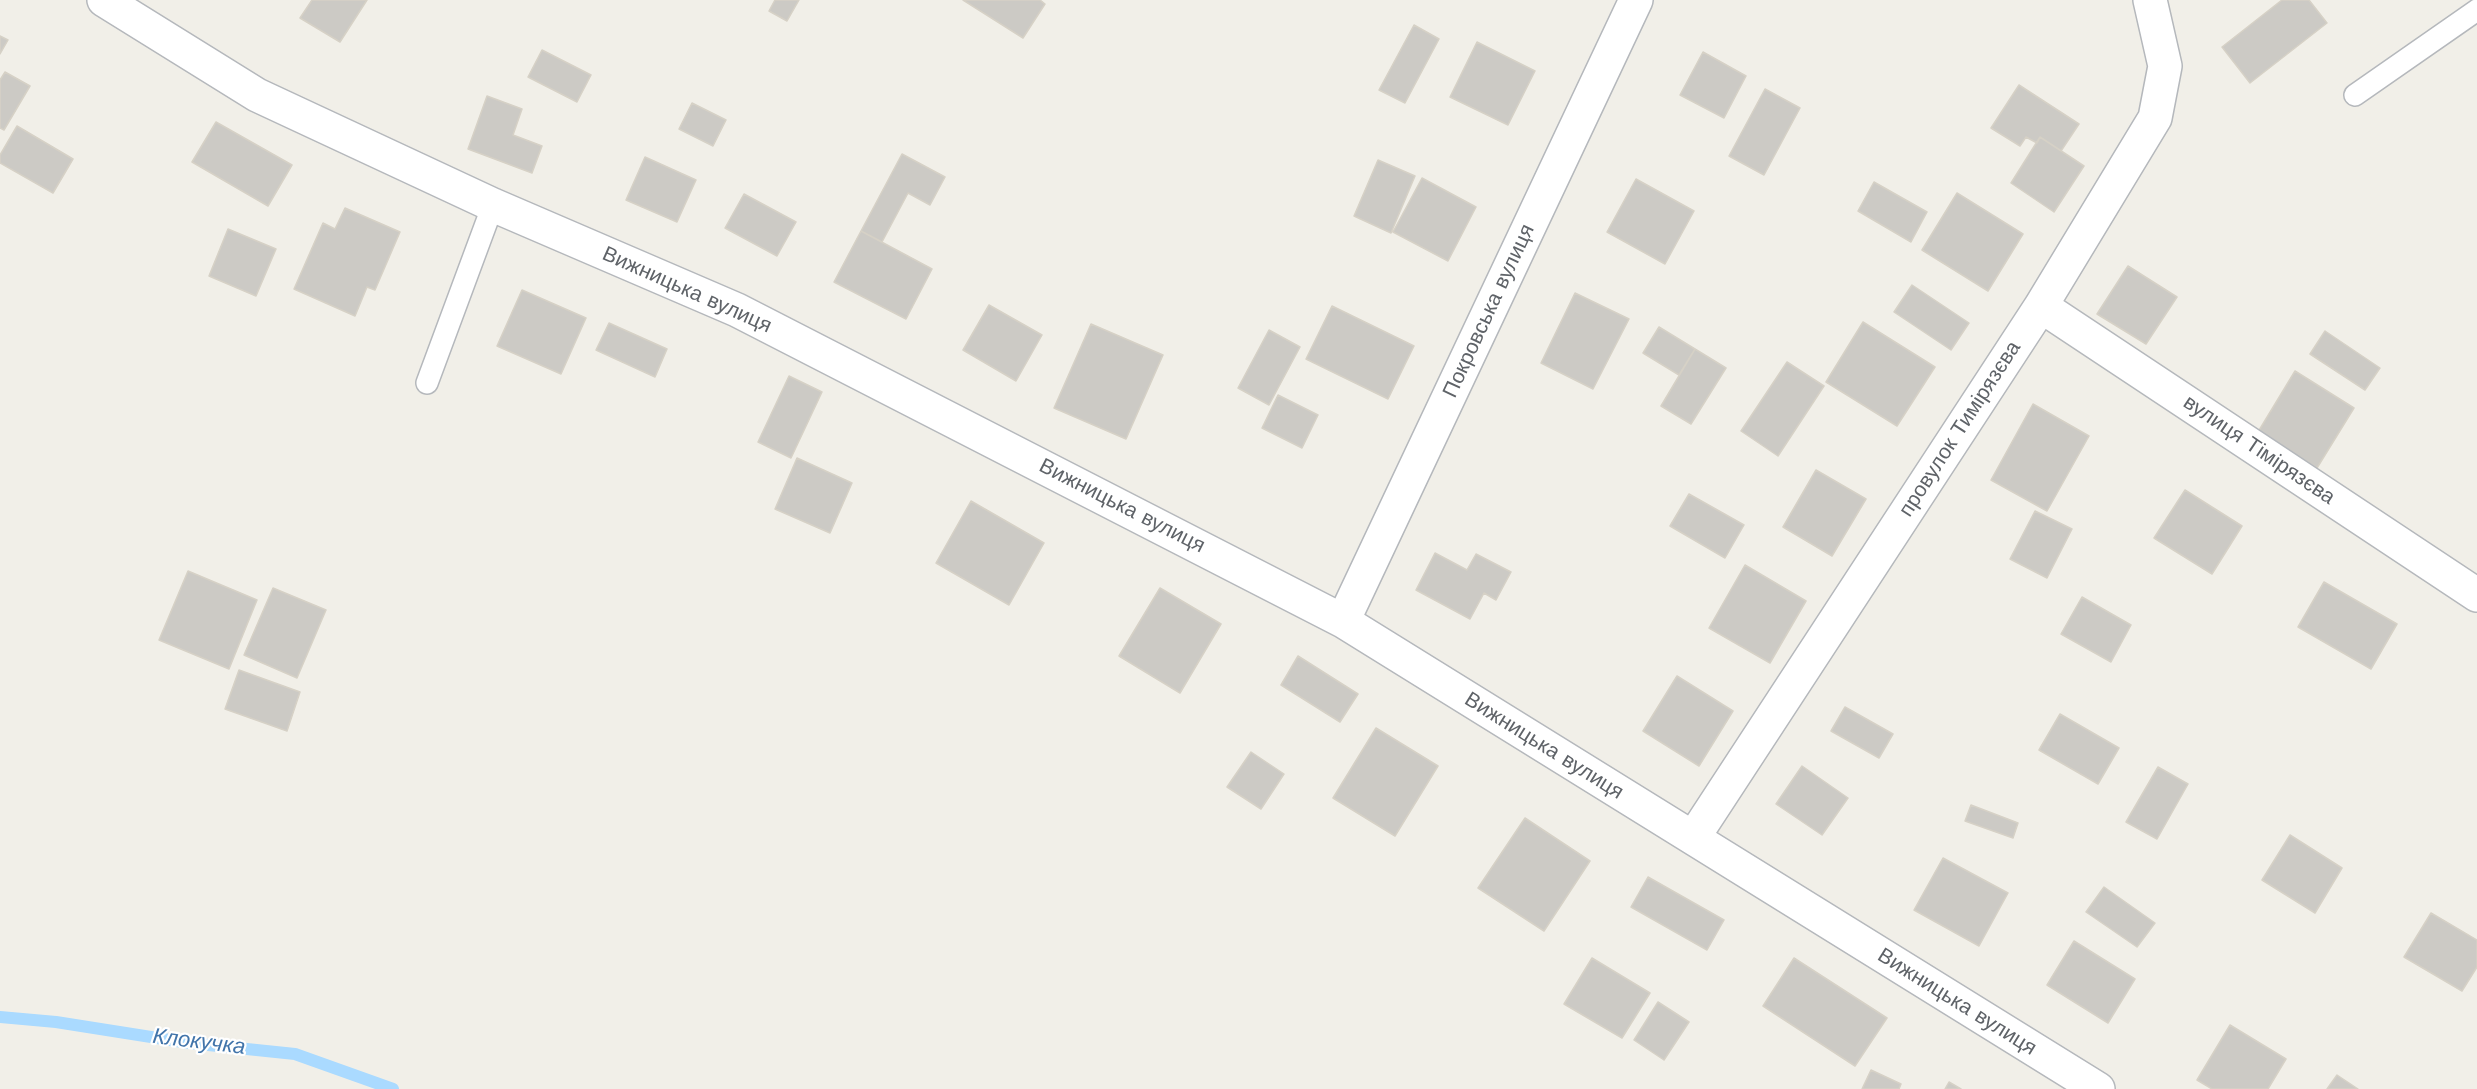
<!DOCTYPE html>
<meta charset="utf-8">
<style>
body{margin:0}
canvas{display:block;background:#f1efe8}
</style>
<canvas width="2477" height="1089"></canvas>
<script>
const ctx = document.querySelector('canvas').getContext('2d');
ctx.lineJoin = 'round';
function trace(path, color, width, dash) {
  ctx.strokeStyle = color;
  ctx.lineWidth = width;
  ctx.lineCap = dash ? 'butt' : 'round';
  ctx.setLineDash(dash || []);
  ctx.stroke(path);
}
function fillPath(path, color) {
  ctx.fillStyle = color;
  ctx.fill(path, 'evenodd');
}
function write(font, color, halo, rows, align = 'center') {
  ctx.font = font + ' "Work Sans",sans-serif';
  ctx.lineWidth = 4.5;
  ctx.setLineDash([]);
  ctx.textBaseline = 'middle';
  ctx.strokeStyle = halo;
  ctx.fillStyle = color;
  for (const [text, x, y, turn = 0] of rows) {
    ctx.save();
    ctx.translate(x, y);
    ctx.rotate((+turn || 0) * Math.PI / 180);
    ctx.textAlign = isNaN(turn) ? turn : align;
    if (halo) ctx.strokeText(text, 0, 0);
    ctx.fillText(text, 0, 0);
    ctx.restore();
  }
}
trace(new Path2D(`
 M0 1017 56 1022 189 1043 295 1054 393 1089`), '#aadaff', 12);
const building = new Path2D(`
 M312 0H367L340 42 300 18Z
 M775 0H799L787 21 769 11Z
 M963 0H1040L1045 4 1023 38Z
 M2282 0H2309L2327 23 2250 83 2222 47Z
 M1414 25 1439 39 1405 103 1379 90Z
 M0 36 8 40 0 54Z
 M1477 42 1535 71 1508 125 1450 97Z
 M542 50 591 75 577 102 528 77Z
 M1703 52 1746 76 1724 118 1680 95Z
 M5 72 30 86 4 130 0 128V80Z
 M2019 85 2079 124 2061 151 2040 137 2037 143 2026 137 2020 146 1991 128Z
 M1765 89 1800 108 1764 175 1729 156Z
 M487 96 522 109 513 135 542 146 532 173 468 149Z
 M692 103 726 120 713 146 679 129Z
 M216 122 292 165 268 206 192 162Z
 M17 126 73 159 53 193 0 163V155Z
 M2040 137 2084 166 2054 212 2011 183Z
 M902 154 945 177 930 205 908 193 882 242 861 231Z
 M645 157 696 180 677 222 626 200Z
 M1378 160 1415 176 1391 233 1354 216Z
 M1422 178 1476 207 1448 261 1393 232Z
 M1636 179 1694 211 1665 264 1607 232Z
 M1874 182 1927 212 1911 242 1858 211Z
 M1957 193 2023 234 1988 291 1922 250Z
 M744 194 796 222 777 256 725 228Z
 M345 208 400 232 375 290 367 287 355 316 294 289 323 223 335 229Z
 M228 229 276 249 256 296 209 276Z
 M861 231 932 269 906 319 834 282Z
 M2128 266 2177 297 2146 344 2097 314Z
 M1912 285 1969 323 1951 350 1894 312Z
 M522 290 586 318 561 374 497 346Z
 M1575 293 1629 319 1593 389 1541 363Z
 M989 305 1042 335 1016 381 963 350Z
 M1332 306 1414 346 1388 399 1306 359Z
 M1863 322 1935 367 1897 426 1826 382Z
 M609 323 667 349 655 377 596 350Z
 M1091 324 1163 355 1126 439 1054 408Z
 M1659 327 1695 349 1679 375 1643 353Z
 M1269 330 1300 347 1269 405 1238 388Z
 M2325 331 2380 368 2365 390 2310 354Z
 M1695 349 1726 368 1691 424 1661 406Z
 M1787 362 1824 386 1778 456 1741 431Z
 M2295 371 2354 408 2317 468 2258 432Z
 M789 376 822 392 791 458 758 442Z
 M1278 395 1318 415 1302 448 1262 428Z
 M2033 404 2089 436 2047 511 1991 480Z
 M797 458 852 483 830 533 775 509Z
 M1816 470 1866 499 1832 556 1783 527Z
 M2185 490 2242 526 2212 574 2154 538Z
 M1689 494 1744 525 1725 558 1670 526Z
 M971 501 1044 543 1009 605 936 563Z
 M2035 511 2072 529 2047 578 2010 559Z
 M1435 553 1467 570 1476 554 1511 572 1496 600 1484 593 1470 619 1416 590Z
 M1745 565 1806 601 1770 663 1709 628Z
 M188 571 257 600 229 669 159 640Z
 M2324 582 2397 624 2371 669 2298 627Z
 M273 588 326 610 297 678 244 655Z
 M1160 588 1221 624 1180 693 1119 656Z
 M2082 597 2131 625 2111 662 2061 634Z
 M1298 656 1358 694 1340 722 1281 685Z
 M239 670 300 692 287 731 225 709Z
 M1677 676 1733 711 1699 766 1643 731Z
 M1845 707 1893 734 1879 758 1831 731Z
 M2060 714 2119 748 2098 784 2039 750Z
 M1376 728 1438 766 1395 836 1333 798Z
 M1251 752 1284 774 1261 809 1227 787Z
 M1802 766 1848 798 1822 835 1776 804Z
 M2158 767 2188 784 2157 839 2126 822Z
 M1971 805 2018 823 2013 838 1965 821Z
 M1525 818 1590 861 1544 931 1478 888Z
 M2290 835 2342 868 2315 913 2262 880Z
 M1943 858 2008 893 1979 946 1914 910Z
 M1648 877 1724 920 1707 950 1631 907Z
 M2104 887 2155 923 2137 947 2086 912Z
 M2431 913 2477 940V967L2462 991 2404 957Z
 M2074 941 2135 979 2108 1023 2047 985Z
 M1592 958 1650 993 1622 1038 1564 1004Z
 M1794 958 1887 1018 1855 1066 1763 1006Z
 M1658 1002 1689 1022 1664 1060 1634 1040Z
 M2230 1025 2286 1059 2268 1089H2212L2197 1080Z
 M1871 1070 1901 1084 1899 1089H1862Z
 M2337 1075 2358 1089H2327Z
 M1949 1082 1961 1089H1945Z`);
fillPath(building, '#cccac5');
trace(building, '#d6d1c6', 1.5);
const service = new Path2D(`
 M2355 95 2477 10
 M427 383 493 205`);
const minor = new Path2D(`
 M104 0 257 95 493 205 737 310 1343 621 2098 1089
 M2041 306 2477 595
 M1343 621 1636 0
 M1693 838 2041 306 2155 118 2165 66 2150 0`);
trace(service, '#b5b8bc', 24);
trace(minor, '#b5b8bc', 36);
trace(service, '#fff', 21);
trace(minor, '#fff', 33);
write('21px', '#5f6368', '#fff', [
 ["Вижницька вулиця",687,290,24],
 ["Покровська вулиця",1489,311,-65],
 ["провулок Тимірязєва",1960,429,-57],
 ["вулиця Тімірязєва",2259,450,34],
 ["Вижницька вулиця",1122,506,27],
 ["Вижницька вулиця",1544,746,32],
 ["Вижницька вулиця",1957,1002,32]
]);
write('italic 22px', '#4174aa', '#fff', [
 ["Клокучка",199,1042,7]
]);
</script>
